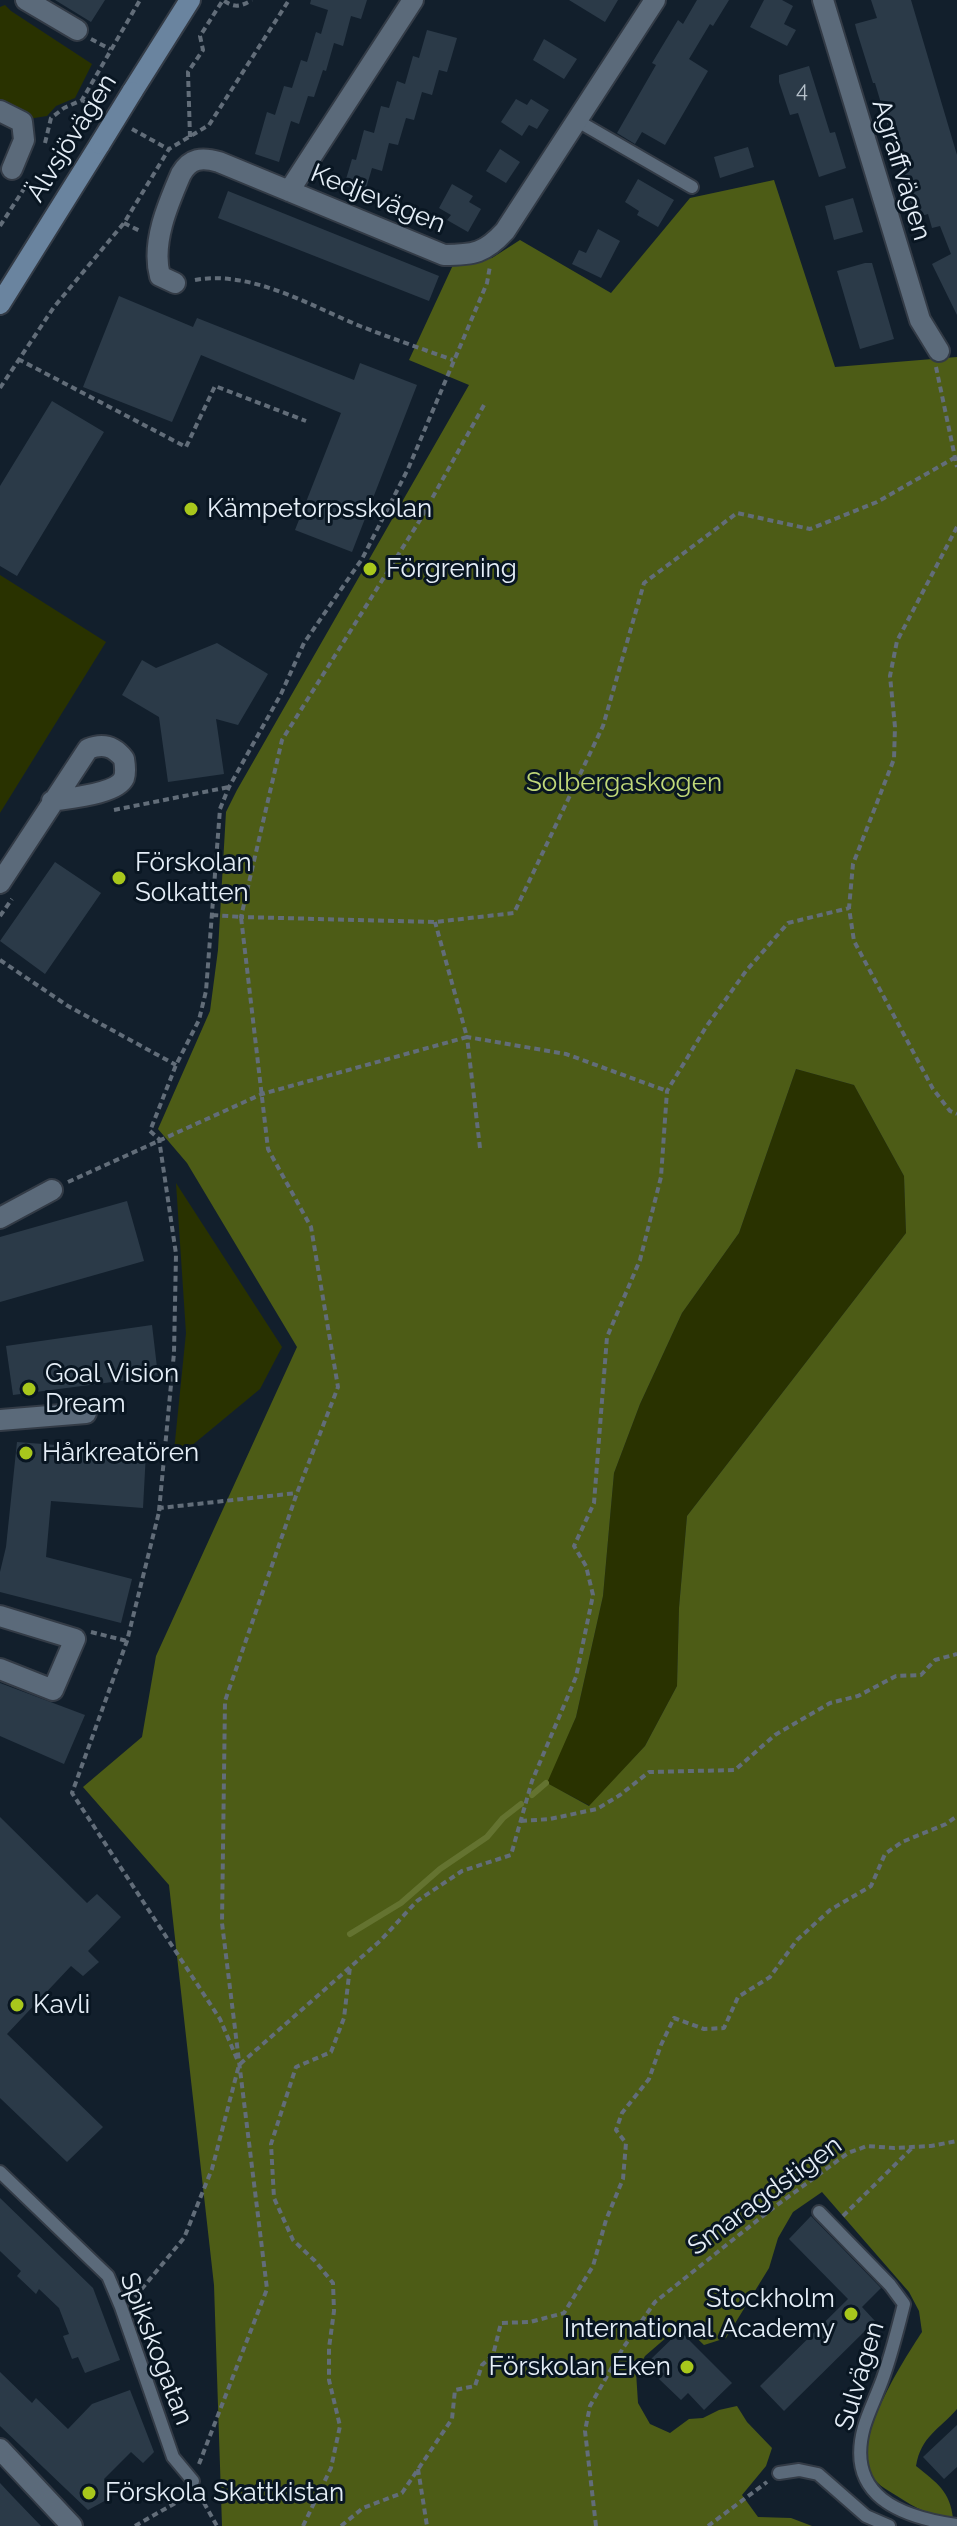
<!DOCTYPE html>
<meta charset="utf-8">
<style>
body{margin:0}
canvas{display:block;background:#121f2c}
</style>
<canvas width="957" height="2526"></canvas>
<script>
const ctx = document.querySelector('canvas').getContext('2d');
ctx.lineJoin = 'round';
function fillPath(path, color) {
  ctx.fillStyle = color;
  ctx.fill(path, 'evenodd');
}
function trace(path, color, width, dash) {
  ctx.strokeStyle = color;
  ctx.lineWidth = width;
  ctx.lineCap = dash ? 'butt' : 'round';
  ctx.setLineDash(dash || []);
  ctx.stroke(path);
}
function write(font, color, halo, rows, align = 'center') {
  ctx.font = font + ' Raleway,sans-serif';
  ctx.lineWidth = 6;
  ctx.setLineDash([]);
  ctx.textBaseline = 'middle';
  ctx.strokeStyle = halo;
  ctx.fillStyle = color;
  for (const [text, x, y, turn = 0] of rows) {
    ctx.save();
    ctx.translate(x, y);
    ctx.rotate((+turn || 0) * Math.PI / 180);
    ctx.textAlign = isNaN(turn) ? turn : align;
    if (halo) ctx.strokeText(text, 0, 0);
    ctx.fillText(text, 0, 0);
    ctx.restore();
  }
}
fillPath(new Path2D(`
 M5 5 11 11 92 64 75 98 56 106 47 116 28 119 0 104V7Z
 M0 575 106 642 0 813Z
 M796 1069 854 1085 904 1176 906 1233 687 1516 679 1608 677 1686 645 1746 590 1806 546 1783 576 1717 603 1596 614 1473 640 1404 682 1313 739 1233Z
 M176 1183 282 1347 260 1389 173 1461 186 1333Z`), '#293200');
fillPath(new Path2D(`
 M774 180 835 367 957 357V2409C939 2430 921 2436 916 2466 937 2483 950 2491 953 2518 931 2516 915 2508 897 2496 886 2489 875 2484 870 2472 854 2437 903 2361 922 2332L919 2311 909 2292 822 2192 793 2212 778 2238 769 2268 726 2338 704 2345 682 2324 645 2356 636 2372 638 2403 650 2424 670 2433 689 2419 703 2418 719 2410 737 2406 747 2422 772 2448 766 2466 742 2495 758 2517 791 2518 812 2526H222L214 2285 169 1885 83 1787 142 1737 156 1656 297 1347 187 1163 158 1129 210 1011 218 950 226 812 237 790 469 385 409 360 453 265 492 258 520 240 611 293 690 198ZM796 1069 854 1085 904 1176 906 1233 687 1516 679 1608 677 1686 645 1746 589 1806 547 1783 576 1717 603 1596 614 1473 640 1404 682 1313 739 1233Z`), '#4d5c16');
trace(new Path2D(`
 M532 1795 546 1783
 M350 1934 401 1903 440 1869 487 1837 503 1818 521 1804`), '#647330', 6);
fillPath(new Path2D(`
 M55 0H105L91 22Z
 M311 0H367L361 19 351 16 343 46 334 43 326 71 323 70 314 97 308 96 299 124 291 121 279 162 255 154 267 112 275 115 284 86 292 88 301 60 307 62 316 32 321 34 328 10 310 4Z
 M569 0H618L605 22Z
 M697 0H729L713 26 710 24 689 59 708 71 665 145 642 132 635 144 617 133 656 65 652 63 678 20 683 24Z
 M764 0H782L793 6 784 24 796 30 787 46 750 27Z
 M871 0H911L957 155V315L932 264 951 254 940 226 932 228 928 214 915 218 875 83H873L857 32 855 24 877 18Z
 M427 30 457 38 447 72 439 70 432 95 422 92 414 120 406 118 398 145 389 143 382 171 372 168 365 192 344 186 352 159 356 160 364 130 374 133 381 106 389 108 397 81 405 84 413 56 419 58Z
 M544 39 577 59 564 79 533 60Z
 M809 66 830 133 835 132 846 168 819 177 798 113 790 115 779 82V75Z
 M516 99 527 105 531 99 549 110 537 129 529 125 522 136 501 122Z
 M748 147 754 167 720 178 714 157Z
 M500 149 520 162 506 183 486 171Z
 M638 179 674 200 658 227 637 215 639 211 625 202Z
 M452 184 473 196 469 202 481 209 468 232 447 220 451 215 439 208Z
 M228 191 439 276 429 301 218 218Z
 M853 198 863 232 834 240 825 206Z
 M598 229 620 241 601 278 572 264 579 250 586 253Z
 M865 263H872L894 339 860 349 837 271Z
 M119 296 193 327 197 318 354 380 360 363 417 385 352 552 295 530 341 413 201 355 172 422 83 387Z
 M52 401 104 432 17 576 0 566V486Z
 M217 643 268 674 238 725 216 719 224 774 168 782 159 717 122 695 142 660 156 668Z
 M55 862 101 893 45 974 0 941Z
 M127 1201 144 1261 0 1302V1237Z
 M152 1325 158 1376 13 1395 6 1346Z
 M17 1442 146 1452 143 1508 51 1501 46 1557 132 1579 121 1623 0 1592V1572L6 1547Z
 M0 1683 85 1715 64 1764 0 1736Z
 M0 1817 87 1903 97 1894 121 1917 88 1951 99 1962 83 1976 71 1966 7 2034 103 2127 67 2162 0 2098Z
 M0 2198 93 2288 120 2360 85 2373 78 2357 72 2359 63 2336 69 2334 59 2308 39 2289 36 2294 17 2276 21 2271 0 2251Z
 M811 2216 881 2288 862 2307 875 2321 784 2411 760 2386 848 2299 789 2239Z
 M680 2331 732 2383 704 2410 688 2393 681 2400 659 2379 664 2374 650 2360Z
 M0 2372 32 2403 36 2398 68 2429 92 2404 130 2390 154 2452 143 2463 131 2452 104 2479 110 2498 88 2510 0 2426Z
 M957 2425V2467L944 2479 923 2457Z
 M0 2483 15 2499 41 2526H0Z`), '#2b3a48');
const lane = new Path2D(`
 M576 120 692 187
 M0 2172 108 2276 121 2307 173 2457 193 2481
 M819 2212 890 2285 904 2304C898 2328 892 2352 884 2375 878 2393 869 2410 864 2427 845 2496 900 2517 957 2525
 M779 2473 799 2470 818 2474 866 2516 889 2526`);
const street = new Path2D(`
 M26 0 77 30
 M823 0 920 320 939 351
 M0 111 22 122 24 140 12 169
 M289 191 413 0
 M175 283 160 276C151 243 168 204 181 174 190 158 202 157 219 162L444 255C474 255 485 253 505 231L655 0
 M0 883 88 749C103 743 114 746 124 759 125 765 126 772 124 778 117 794 69 798 52 801
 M0 1218 52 1190
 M0 1420 86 1413
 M0 1616 75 1639 53 1690 0 1669
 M0 2449 72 2526`);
const secondary = new Path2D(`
 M132 92 190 0
 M0 304 100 144`);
trace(lane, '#333b46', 16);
trace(street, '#333b46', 24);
trace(secondary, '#333b46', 24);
trace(new Path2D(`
 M91 39 110 49
 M82 100 100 110
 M132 129 170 150
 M190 137 188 72 203 50 200 36 223 0C234 8 240 7 252 0
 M45 143 51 118 64 108 82 100 140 0
 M124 223 140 231
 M0 226 29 181
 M195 280C251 270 309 305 360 326 391 338 422 349 453 360
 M18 359 186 447 215 386 306 421
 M936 367 957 467
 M0 388 54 307 124 223 169 149 209 125 289 0
 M484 405 420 520 282 740 241 917 435 922 514 913 603 726 644 583 737 513 810 529 877 502 956 457
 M957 527 897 641 890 676 895 727 894 759 853 864 849 908 854 941 933 1089 950 1111 957 1114
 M114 810 229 787
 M0 916 12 899
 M0 960 68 1006 176 1065
 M480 1148 467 1037 566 1054 667 1091
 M68 1182 262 1094 467 1037 435 922
 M159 1511 174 1353 176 1254 159 1139 150 1131 176 1065 199 1020 206 991 220 809 229 787 281 694 304 643 362 559 408 469 487 283 490 266
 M91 1632 127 1641
 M521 1821 550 1819 597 1809 620 1795 649 1772 735 1770 775 1735 830 1703 858 1696 896 1676 921 1675 935 1660 957 1654
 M237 2059 220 2019 72 1793 127 1641 160 1508 297 1493
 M843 2216 913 2147
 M135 2297 184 2238 212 2169 239 2065 381 1940 417 1901 462 1871 511 1855 532 1781 576 1677 593 1595 586 1566 574 1546 594 1503 607 1337 640 1260 661 1177 667 1091 706 1027 746 971 788 923 849 908
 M199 2464 267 2289 222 1923 225 1701 297 1493 338 1387 311 1227 268 1149 241 917 213 915
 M418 2469 427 2526
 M199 2494 217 2526
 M135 2526 177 2502 184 2493
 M303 2526 331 2468 340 2426 329 2380V2348L334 2311 333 2283 315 2261 293 2240 274 2198 271 2144 296 2067 331 2052 344 2018 350 1967
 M341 2526 363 2508 402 2493 452 2419 455 2390 475 2386 482 2365 493 2355 501 2323 530 2322 564 2313 593 2266 606 2220 623 2179 626 2143 616 2130 622 2113 649 2079 661 2045 674 2018 704 2029 724 2028 738 1997 770 1977 797 1940 830 1910 871 1886 885 1854 902 1842 946 1824 957 1816
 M596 2526 585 2431 590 2406 623 2348 655 2302 769 2211 848 2153 867 2146 894 2148 931 2146 957 2141
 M708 2526 767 2482`), '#626d79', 4, [6, 4]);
trace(lane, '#5b6a7a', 12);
trace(street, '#5b6a7a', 20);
trace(secondary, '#6a849f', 20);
const secondaryBridge = new Path2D(`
 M100 144 132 92`);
trace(secondaryBridge, '#333b46', 24, []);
trace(secondaryBridge, '#6a849f', 20);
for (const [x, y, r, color] of [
 [191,509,8,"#a8c71c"],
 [370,569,8,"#a8c71c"],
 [119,878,8,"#a8c71c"],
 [29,1389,8,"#a8c71c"],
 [26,1453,8,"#a8c71c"],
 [17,2005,8,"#a8c71c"],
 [851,2314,8,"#a8c71c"],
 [687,2367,8,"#a8c71c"],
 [89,2493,8,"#a8c71c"]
]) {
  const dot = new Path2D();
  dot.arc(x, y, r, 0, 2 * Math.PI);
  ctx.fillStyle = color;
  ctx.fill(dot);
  trace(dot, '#091622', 3);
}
write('22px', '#b6c1cb', null, [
 ["4",802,90]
]);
write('26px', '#e5eef7', '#091622', [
 ["Älvsjövägen",72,138,-58],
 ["Agraffvägen",901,170,73],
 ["Kedjevägen",378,199,22],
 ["Smaragdstigen",765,2196,-36],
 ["Spikskogatan",156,2349,69],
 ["Sulvägen",860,2376,-73]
]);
write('26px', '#e5eef7', '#091622', [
 ["Kämpetorpsskolan",207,509],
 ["Förgrening",386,569],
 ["Förskolan",135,863],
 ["Solkatten",135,893],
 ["Goal Vision",45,1374],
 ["Dream",45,1404],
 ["Hårkreatören",42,1453],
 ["Kavli",33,2005],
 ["Stockholm",835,2299,"right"],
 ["International Academy",835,2329,"right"],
 ["Förskolan Eken",671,2367,"right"],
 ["Förskola Skattkistan",105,2493]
], 'left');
write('26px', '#c0d879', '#091622', [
 ["Solbergaskogen",624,783]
]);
</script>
